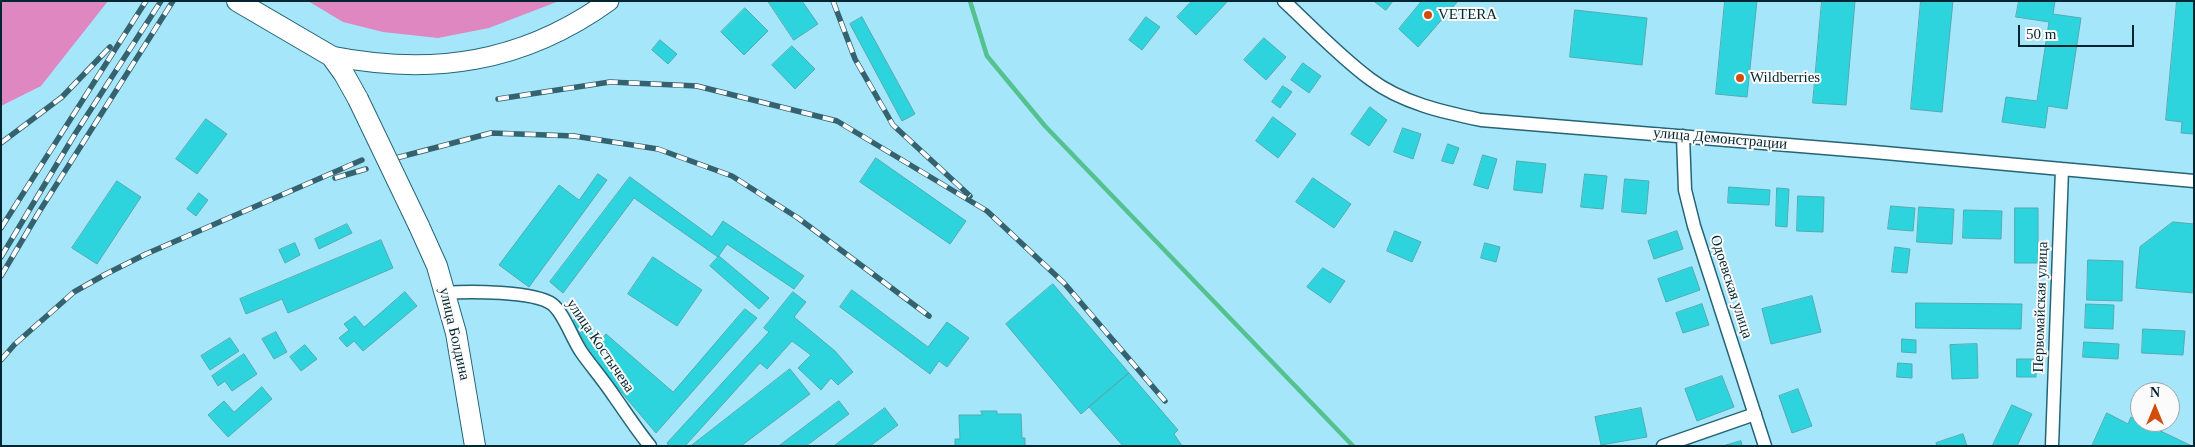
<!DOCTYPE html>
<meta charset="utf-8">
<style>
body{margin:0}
#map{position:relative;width:2195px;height:447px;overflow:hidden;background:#a6e6fa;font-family:Georgia,serif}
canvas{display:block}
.frame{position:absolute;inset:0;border:2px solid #022630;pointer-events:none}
.north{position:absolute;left:2130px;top:382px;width:50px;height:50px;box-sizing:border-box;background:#fbfbfb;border:1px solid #97a6aa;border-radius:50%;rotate:0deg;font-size:14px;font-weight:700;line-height:20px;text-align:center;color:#022630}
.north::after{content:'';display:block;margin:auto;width:18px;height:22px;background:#d24d0d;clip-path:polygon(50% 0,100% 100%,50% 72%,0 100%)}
.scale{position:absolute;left:2018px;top:25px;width:116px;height:22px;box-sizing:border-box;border:2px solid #022630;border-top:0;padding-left:6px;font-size:15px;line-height:18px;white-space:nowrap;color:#022630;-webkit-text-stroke:4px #fbfbfb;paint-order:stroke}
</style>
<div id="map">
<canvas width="2195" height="447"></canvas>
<div class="frame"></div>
<div class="north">N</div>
<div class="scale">50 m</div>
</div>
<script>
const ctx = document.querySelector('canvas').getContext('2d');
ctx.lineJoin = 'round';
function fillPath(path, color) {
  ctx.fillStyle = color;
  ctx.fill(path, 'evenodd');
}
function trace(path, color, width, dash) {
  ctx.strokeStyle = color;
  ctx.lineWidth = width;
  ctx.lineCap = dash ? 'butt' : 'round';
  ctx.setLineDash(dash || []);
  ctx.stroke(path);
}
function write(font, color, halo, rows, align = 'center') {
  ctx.font = font + ' Georgia,serif';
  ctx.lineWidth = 4;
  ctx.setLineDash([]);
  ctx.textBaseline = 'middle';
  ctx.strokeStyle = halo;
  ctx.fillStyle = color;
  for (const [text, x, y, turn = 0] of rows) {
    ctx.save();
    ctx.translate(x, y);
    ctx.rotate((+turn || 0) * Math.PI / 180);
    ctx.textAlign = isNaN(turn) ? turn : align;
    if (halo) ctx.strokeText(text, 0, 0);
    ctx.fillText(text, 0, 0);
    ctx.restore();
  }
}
fillPath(new Path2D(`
 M1 1H108L41 86 1 106Z
 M308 1H559L489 28 438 38 383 32 343 22Z`), '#de87c1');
trace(new Path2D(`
 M970 1 987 56 1045 126 1353 446`), '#54c28e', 4.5);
const building = new Path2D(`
 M768 1H802L818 24 794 40Z
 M1192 1H1228L1196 35 1177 17Z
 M1374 1H1393L1386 10Z
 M1422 1H1458L1418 47 1399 29Z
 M1725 1H1757L1747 97 1716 94Z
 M1822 1H1855L1846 105 1813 103Z
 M1921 1H1953L1942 112 1911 109Z
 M2019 1H2055L2053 14 2081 18 2067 109 2048 106 2045 128 2002 122 2006 97 2037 101 2049 22 2016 17Z
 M2177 1H2194V134L2181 133 2182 122 2166 120Z
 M745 8 768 31 744 55 721 32Z
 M1575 10 1647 18 1642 65 1570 57Z
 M862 17 915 114 902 121 850 24Z
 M1146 17 1160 27 1142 50 1129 40Z
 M1264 38 1286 57 1266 80 1244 60Z
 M660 40 677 54 668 64 652 50Z
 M792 46 815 69 795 89 772 65Z
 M1303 63 1321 76 1309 93 1291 80Z
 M1283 86 1292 92 1280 108 1272 102Z
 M1370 107 1387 120 1369 146 1351 134Z
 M1273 117 1296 134 1278 158 1256 141Z
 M206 119 227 134 197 174 176 159Z
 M1403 128 1421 134 1413 159 1394 152Z
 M1448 144 1459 148 1453 164 1442 161Z
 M1483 155 1497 159 1488 189 1474 185Z
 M876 158 966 221 950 244 860 182Z
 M1517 161 1546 164 1542 193 1514 190Z
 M598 174 607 180 529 287 499 265 559 185 579 200Z
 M1585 174 1607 176 1603 209 1581 207Z
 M630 177 712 237 723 221 804 276 794 289 727 244 718 257 634 198 563 293 550 282Z
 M1313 178 1351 204 1334 228 1296 202Z
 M1625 179 1649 181 1646 214 1622 212Z
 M117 181 141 197 97 264 72 248Z
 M1729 187 1770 190 1769 205 1728 203Z
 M1777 188 1789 189 1787 227 1776 226Z
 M199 193 208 200 196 216 187 209Z
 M1798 196 1824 197 1823 232 1797 231Z
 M1891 206 1915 208 1913 231 1888 229Z
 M1919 207 1954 209 1952 244 1917 242Z
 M2015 208H2038V263H2015Z
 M1964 210 2002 211 2001 239 1963 238Z
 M2173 222 2194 224V293L2136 288 2140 247Z
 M347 224 352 233 319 249 315 239Z
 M1395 231 1421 242 1412 262 1387 251Z
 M1677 231 1683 249 1654 259 1648 241Z
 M381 240 393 268 288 313 282 299 246 314 240 299Z
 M295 243 300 255 285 263 279 250Z
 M1485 243 1500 247 1496 262 1481 258Z
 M1895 247 1910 249 1907 273 1892 272Z
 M719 256 769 298 759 309 710 266Z
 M653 257 702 290 677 326 628 294Z
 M2088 260 2123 261 2122 301 2087 300Z
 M1692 267 1700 290 1666 302 1658 279Z
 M1323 268 1345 281 1330 303 1307 287Z
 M1053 284 1129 373 1081 414 1006 324Z
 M852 290 928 347 947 322 969 338 947 367 939 361 930 374 840 307Z
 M405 292 417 306 363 351 354 341 347 347 339 338 349 330 344 324 355 316 364 327Z
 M793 292 806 302 794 317 835 351 853 372 838 385 831 378 821 390 798 368 811 355 792 341 767 369 760 363 685 446H669L667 443 769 332 764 328Z
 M1812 296 1821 332 1771 344 1762 309Z
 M1916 303 2022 304 2021 329 1916 328Z
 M1702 304 1709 325 1683 333 1676 313Z
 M2086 304 2114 305 2113 329 2085 328Z
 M745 309 757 318 656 433 599 366 572 321 580 317 599 342 606 334 673 392Z
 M2143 329 2185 331 2183 355 2142 353Z
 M276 332 287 352 274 359 262 339Z
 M230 338 239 351 210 370 201 356Z
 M1902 339 1916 340V353L1902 352Z
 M2084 342 2119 344 2118 359 2083 357Z
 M1977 344 1978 378 1952 379 1950 345Z
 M305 345 317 359 301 371 290 357Z
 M244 354 257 374 232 391 225 381 218 386 212 376Z
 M2017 359H2036V377H2017Z
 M1898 363 1912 364V378L1897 377Z
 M790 369 810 394 741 446H691Z
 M1129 373 1178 430 1174 434 1182 446H1123L1089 407Z
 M1722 376 1734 407 1697 421 1685 389Z
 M262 387 272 399 228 437 208 415 224 401 234 412Z
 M1798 389 1812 426 1792 433 1779 396Z
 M839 401 849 414 806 446H779Z
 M2012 405 2032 414 2017 446H1995L1993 445Z
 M885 408 898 425 870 446H834Z
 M1641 408 1647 437 1601 445 1595 417Z
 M981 411H997V414H1021L1022 438H1025V446H955V439H960L959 415H982Z
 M2107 413 2128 424 2131 417 2192 446H2092Z
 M1963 434 1967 446H1937L1936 443Z
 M1741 441 1742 446H1723Z`);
fillPath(building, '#2ed4dd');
trace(building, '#50acb1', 1);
const street = new Path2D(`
 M1284 1C1312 27 1339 56 1370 79 1402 103 1443 112 1481 120L1874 152 2194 181
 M1683 136 1685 190 1694 226 1765 446
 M445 293C468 291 534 291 552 304 564 313 572 339 582 353 592 367 604 381 614 396 626 413 637 430 650 446
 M1663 446 1755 414
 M2052 446 2062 169`);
const secondary = new Path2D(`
 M331 56C433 76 523 63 609 1`);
const primary = new Path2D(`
 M237 1 331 56 344 74 358 99
 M419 226 437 266 456 333 475 446`);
trace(street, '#246476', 15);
trace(secondary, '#246476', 21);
trace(primary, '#246476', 22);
trace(street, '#fff', 12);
trace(secondary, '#fff', 19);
trace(primary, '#fff', 20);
const rail = new Path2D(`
 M833 1 855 59 893 125 970 196
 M498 99 610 82 697 86 837 121 987 211 1064 283 1165 401
 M1 143 62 97 110 47
 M396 158 491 133 574 136 658 149 732 176 798 218 929 316
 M335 178 366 169
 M1 228 146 1
 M1 257 75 134 161 1
 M1 276 39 212 173 1
 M1 360 15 344 74 292 106 274 146 254 362 160`);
trace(rail, '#35626f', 5.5);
trace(rail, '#fbfbfb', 4, [11]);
const primaryBridge = new Path2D(`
 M358 99 419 226`);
trace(primaryBridge, '#246476', 22, []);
trace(primaryBridge, '#fff', 20);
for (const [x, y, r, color] of [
 [1428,15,5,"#d24d0d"],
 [1740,78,5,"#d24d0d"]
]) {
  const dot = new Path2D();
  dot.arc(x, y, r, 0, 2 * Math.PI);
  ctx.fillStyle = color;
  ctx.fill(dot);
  trace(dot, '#fbfbfb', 2);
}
write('15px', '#022630', '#fbfbfb', [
 ["VETERA",1438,15],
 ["Wildberries",1750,78]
], 'left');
write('15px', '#022630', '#fbfbfb', [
 ["улица Демонстрации",1720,139,5],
 ["Одоевская улица",1731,287,72],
 ["Первомайская улица",2041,307,-88],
 ["улица Болдина",454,334,77],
 ["улица Костычева",600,346,56]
]);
</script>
